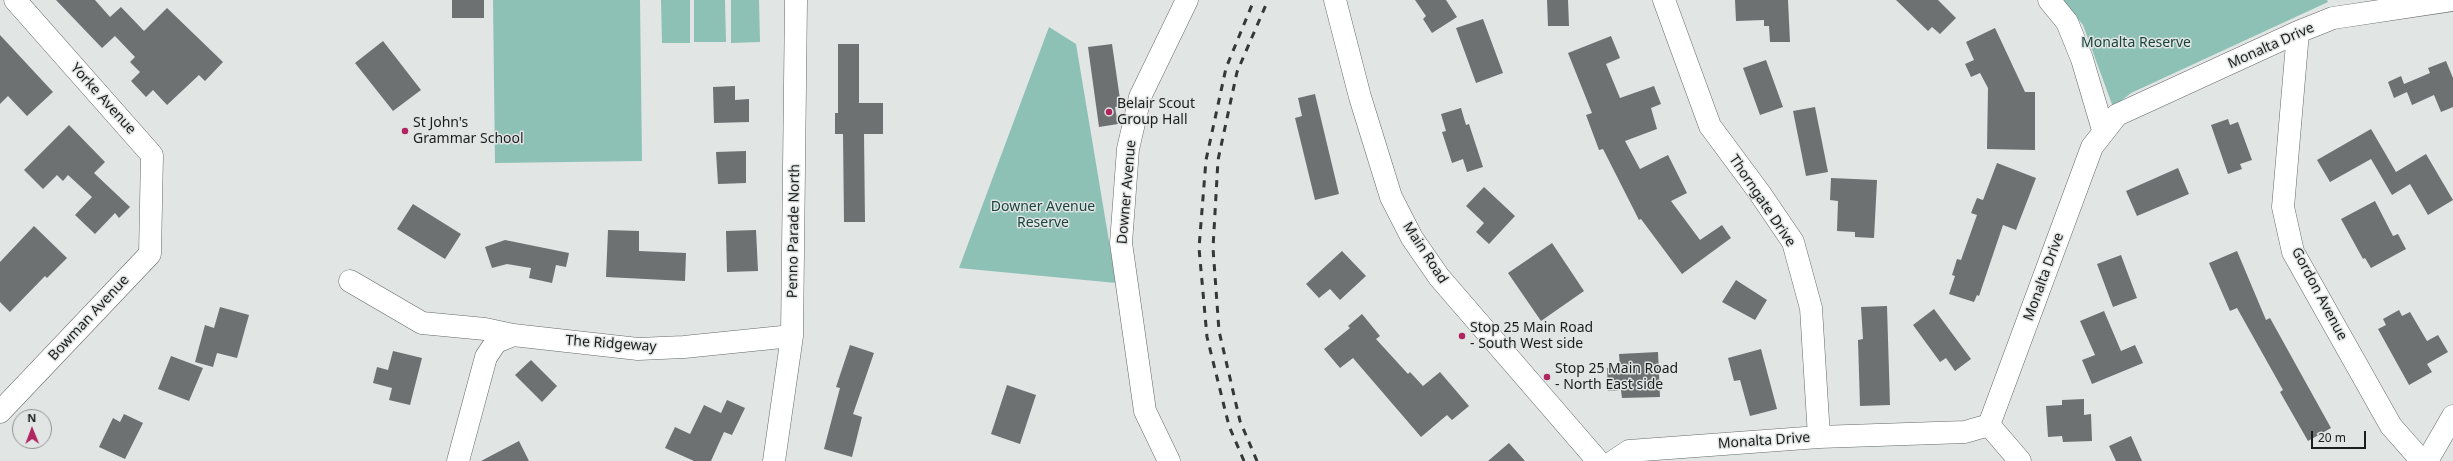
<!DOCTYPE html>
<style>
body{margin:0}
#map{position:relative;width:2453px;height:461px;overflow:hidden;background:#e1e5e4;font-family:"Noto Sans",sans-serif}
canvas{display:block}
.north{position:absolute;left:12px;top:409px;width:40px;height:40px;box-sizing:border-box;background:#e1e5e4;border:1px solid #929594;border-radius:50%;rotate:359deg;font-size:11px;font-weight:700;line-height:16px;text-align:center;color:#1c1d1d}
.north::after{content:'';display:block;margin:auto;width:14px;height:18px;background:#b02460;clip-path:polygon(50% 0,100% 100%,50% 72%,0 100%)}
.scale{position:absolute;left:2311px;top:431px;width:55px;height:18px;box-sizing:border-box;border:2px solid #1c1d1d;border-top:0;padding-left:5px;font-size:12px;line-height:14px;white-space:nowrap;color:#1c1d1d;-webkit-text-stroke:3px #e1e5e4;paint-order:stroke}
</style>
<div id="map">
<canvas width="2453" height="461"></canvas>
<div class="north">N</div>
<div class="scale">20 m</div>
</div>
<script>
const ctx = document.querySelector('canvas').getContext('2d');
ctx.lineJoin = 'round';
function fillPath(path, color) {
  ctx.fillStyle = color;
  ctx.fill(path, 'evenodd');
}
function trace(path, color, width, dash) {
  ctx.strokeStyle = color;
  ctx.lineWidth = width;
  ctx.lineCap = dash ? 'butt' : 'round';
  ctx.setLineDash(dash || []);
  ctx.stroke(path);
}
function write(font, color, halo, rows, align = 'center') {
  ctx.font = font + ' "Noto Sans",sans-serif';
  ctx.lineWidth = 3;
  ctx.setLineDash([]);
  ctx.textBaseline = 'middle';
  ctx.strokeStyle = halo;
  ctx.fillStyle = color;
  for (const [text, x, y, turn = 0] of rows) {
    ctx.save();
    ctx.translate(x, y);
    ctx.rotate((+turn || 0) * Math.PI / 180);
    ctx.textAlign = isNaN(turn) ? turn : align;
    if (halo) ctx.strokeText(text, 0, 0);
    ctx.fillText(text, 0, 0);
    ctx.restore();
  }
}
fillPath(new Path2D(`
 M493 0H640L642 161 495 163Z
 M661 0H690V43H662Z
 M694 0H725L726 42H694Z
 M731 0H759L760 42 731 43Z
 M2062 0H2327L2328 2 2131 93 2113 107 2083 25Z
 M1049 27 1076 44 1116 283 959 268Z`), '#8dc1b6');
fillPath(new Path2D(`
 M56 0H95L110 17 121 7 144 31 167 8 223 62 205 81 199 75 167 105 153 90 146 97 131 81 140 72 130 62 135 57 115 36 102 48Z
 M452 0H484V18H452Z
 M1415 0H1446L1457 17 1432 33 1423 19 1426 16Z
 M1547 0H1568L1569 26H1548Z
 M1735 0H1788L1790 42H1770L1769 26H1764V20L1736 21Z
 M1896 0H1938L1956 18 1940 34 1932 27 1928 31Z
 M1483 19 1503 73 1476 83 1456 28Z
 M1995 28 2025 92H2035V150L1987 149 1988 88 1980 73 1971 77 1965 64 1974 60 1966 42Z
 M0 35 53 92 27 116 8 96 0 104Z
 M1611 36 1620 58 1606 64 1620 98 1654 86 1661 104 1651 108 1657 129 1625 141 1640 169 1668 155 1687 193 1671 201 1700 240 1722 225 1731 238 1682 274 1641 219 1639 220 1603 149 1599 150 1586 115 1592 113 1568 53Z
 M383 41 421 90 393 111 355 63Z
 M838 44H859V103H883V134H864L865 222H844L843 134H835V113H838Z
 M1112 44 1121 106 1115 107 1118 124 1099 127 1088 47Z
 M1766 60 1783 107 1760 115 1743 68Z
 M2446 61 2453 78V107L2441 112 2434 95 2412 105 2407 92 2394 98 2388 82 2401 76 2404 84 2430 73 2428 68Z
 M735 86V100L749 99V122L714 123 713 87Z
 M1315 94 1339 194 1315 200 1295 118 1302 116 1298 98Z
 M1815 107 1828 172 1806 176 1793 111Z
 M1461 108 1466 125 1469 124 1483 167 1467 172 1463 159 1452 163 1442 132 1446 131 1441 114Z
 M2228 119 2230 125 2238 122 2252 160 2240 164 2242 169 2228 174 2211 125Z
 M69 125 105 162 94 173 130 207 119 218 115 213 95 234 75 215 92 197 68 175 63 181 57 175 43 189 24 170Z
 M2371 129 2396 172 2426 154 2453 200 2428 215 2410 184 2392 195 2371 159 2330 182 2317 160Z
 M746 151V183L718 184 716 152Z
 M1997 163 2036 178 2016 230 2003 225 1979 296 1977 295 1974 302 1949 294 1955 276 1952 275 1957 259 1961 260 1977 215 1971 213 1977 198 1983 200Z
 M2178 168 2189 194 2137 216 2126 191Z
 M1831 178 1877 180 1874 238 1855 237V232L1837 231 1838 201 1830 200Z
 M1484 187 1515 216 1489 244 1476 232 1484 223 1466 206Z
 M2375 201 2393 236 2398 234 2406 249 2371 268 2365 258 2363 259 2341 219Z
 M413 204 461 234 445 259 397 229Z
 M34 226 67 258 47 278 45 276 10 312 0 302V262Z
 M608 230 639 231V251L686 253 685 281 606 277Z
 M756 230 758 271 727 272 726 231Z
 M505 240 569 253 566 267 556 265 552 283 529 278 531 268 507 264 492 268 485 247Z
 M1552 243 1584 291 1541 321 1508 273Z
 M1342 251 1366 276 1340 300 1330 289 1319 298 1306 284Z
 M2237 251 2266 320 2270 318 2331 428 2308 441 2280 392 2283 390 2237 308 2230 311 2209 263Z
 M2121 255 2137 298 2113 307 2097 264Z
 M1736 280 1767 300 1755 320 1722 302Z
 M1887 306 1890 405 1860 406 1858 340 1863 339 1861 307Z
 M220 307 249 315 237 358 217 353 213 367 195 362 205 325 214 328Z
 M1934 309 1971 359 1955 371 1946 358 1940 362 1913 325Z
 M2399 310 2402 316 2410 312 2427 341 2438 335 2448 352 2427 364 2432 372 2409 385 2378 329 2386 325 2383 319Z
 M2104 311 2121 351 2135 345 2143 363 2092 384 2082 360 2095 355 2080 321Z
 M1362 314 1380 336 1376 339 1408 374 1410 372 1423 386 1440 372 1469 406 1452 420 1447 415 1421 437 1353 358 1340 368 1324 349 1350 328 1348 326Z
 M850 345 874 353 853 414 862 417 852 457 824 449 840 388 836 387Z
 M1761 349 1777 409 1750 416 1740 380 1734 381 1728 358Z
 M393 351 422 358 410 405 389 400 392 388 373 383 377 367 388 370Z
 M1658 352 1660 397 1622 398 1621 390 1608 391 1607 368 1620 367 1619 354Z
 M171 356 203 368 189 401 158 389Z
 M531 360 557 386 542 402 515 375Z
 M1007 385 1036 395 1020 444 991 434Z
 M2084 399V415L2091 414 2092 441 2063 442 2062 436 2048 437 2046 406 2062 405V400Z
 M727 400 745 408 732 435 724 432 711 461H694L665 448 675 427 690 434 704 405 721 413Z
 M124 414 143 423 125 459 99 447 113 418 120 422Z
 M2131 436 2142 461H2116L2109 446Z
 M519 441 529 461H481Z
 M1509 443 1525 461H1488Z`), '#6e7171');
const minor = new Path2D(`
 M1664 0 1710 126 1759 192 1793 242 1811 308 1819 437
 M2049 0 2067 22 2082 59 2103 130
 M2298 32 2283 207 2293 252 2391 426 2422 461
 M350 281 422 323 485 329 513 335
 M0 412 150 254 152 155 15 0
 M1989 425 2020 461
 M458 461 486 357 496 342 513 335 638 349 684 347 792 336
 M774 461 792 336 796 0
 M1169 461 1145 411 1121 243 1128 149 1140 97 1187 0
 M1614 461 1629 451 1819 437 1965 432 1989 425 2092 147 2117 115 2298 32 2333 18 2453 0
 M2427 461 2453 416`);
const major = new Path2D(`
 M1335 0 1360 97 1391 197 1412 238 1439 277 1598 461`);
trace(minor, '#656968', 23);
trace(major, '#656968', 23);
trace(minor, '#fff', 22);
trace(major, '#fff', 22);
trace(new Path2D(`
 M1244 461 1229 426 1207 337 1199 248 1206 160 1226 68 1254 0
 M1257 461 1240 421 1219 331 1213 248 1218 160 1237 72 1268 0`), '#363737', 3, [7, 7]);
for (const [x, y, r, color] of [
 [1109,112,4,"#b02460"],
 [405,131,4,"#b02460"],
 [1462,336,4,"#b02460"],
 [1547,377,4,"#b02460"]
]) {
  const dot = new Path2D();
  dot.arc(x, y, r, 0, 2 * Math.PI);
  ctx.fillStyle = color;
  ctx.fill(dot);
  trace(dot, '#e1e5e4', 1.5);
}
write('14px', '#19433c', '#e1e5e4', [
 ["Monalta Reserve",2136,43],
 ["Downer Avenue",1043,207],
 ["Reserve",1043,223]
]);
write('14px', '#1c1d1d', '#e1e5e4', [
 ["Monalta Drive",2271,46,-24],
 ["Yorke Avenue",103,99,48],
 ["Downer Avenue",1127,192,-85],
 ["Thorngate Drive",1762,201,56],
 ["Penno Parade North",794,231,-89],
 ["Main Road",1425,253,57],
 ["Monalta Drive",2044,277,-70],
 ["Gordon Avenue",2319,294,62],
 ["Bowman Avenue",89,318,-47],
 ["The Ridgeway",611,344,4],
 ["Monalta Drive",1764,441,-4]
]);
write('14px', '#1c1d1d', '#e1e5e4', [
 ["Belair Scout",1117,104],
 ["Group Hall",1117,120],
 ["St John's",413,123],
 ["Grammar School",413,139],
 ["Stop 25 Main Road",1470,328],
 ["- South West side",1470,344],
 ["Stop 25 Main Road",1555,369],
 ["- North East side",1555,385]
], 'left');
</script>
